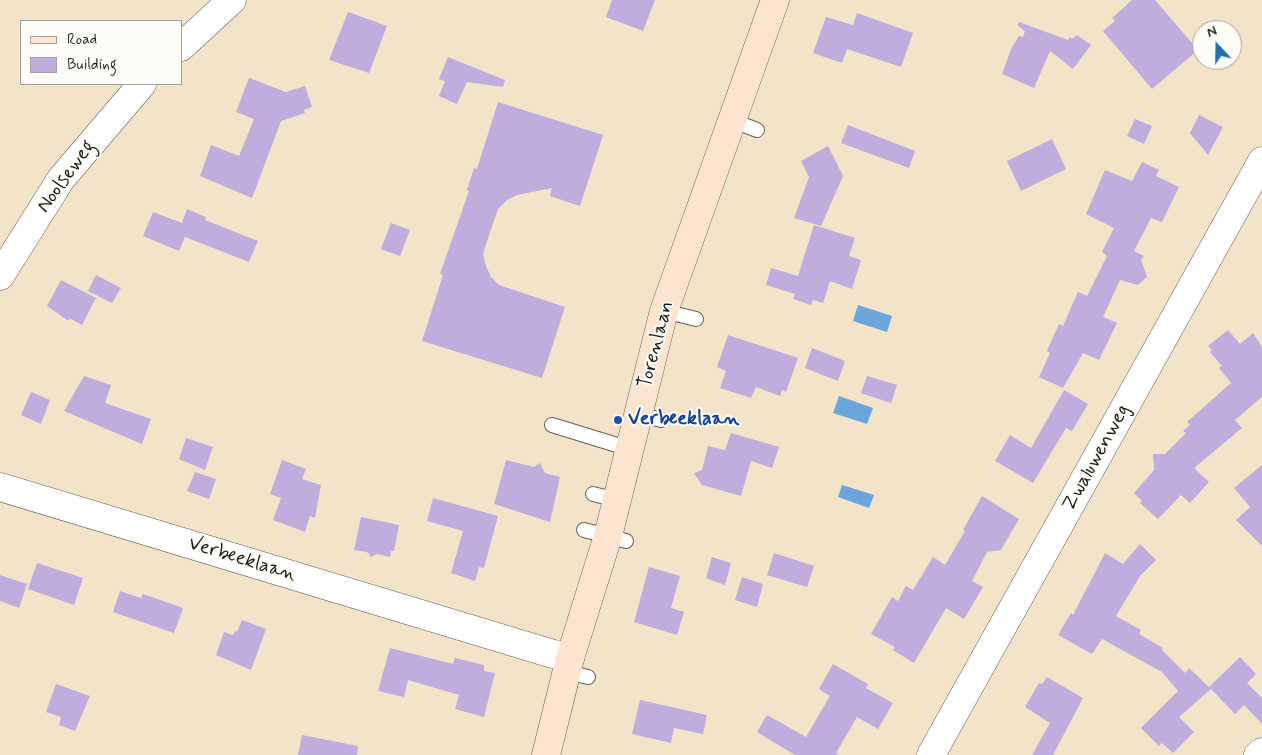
<!DOCTYPE html>
<style>
body{margin:0}
#map{position:relative;width:1262px;height:755px;overflow:hidden;background:#f3e3c8;font-family:Mynerve,sans-serif}
canvas{display:block}
.legend{position:absolute;left:20px;top:20px;width:162px;height:65px;box-sizing:border-box;background:#fdfcf7;border:1px solid #a3a29f;margin:0;padding:6px 9px;list-style:none;font-size:15px;color:#1c1c1c}
.legend li{display:flex;align-items:center;gap:10px;height:25px}
.legend b{width:25px;border:1px solid #a3a29f}
.north{position:absolute;left:1192px;top:20px;width:50px;height:50px;box-sizing:border-box;background:#fdfcf7;border:1px solid #a3a29f;border-radius:50%;rotate:339deg;font-size:14px;font-weight:700;line-height:20px;text-align:center;color:#1c1c1c}
.north::after{content:'';display:block;margin:auto;width:18px;height:22px;background:#1f6fb2;clip-path:polygon(50% 0,100% 100%,50% 72%,0 100%)}
</style>
<div id="map">
<canvas width="1262" height="755"></canvas>
<ul class="legend">
<li><b style="height:6px;background:#fde4d1"></b>Road</li>
<li><b style="height:14px;background:#c1acde"></b>Building</li>
</ul>
<div class="north">N</div>
</div>
<script>
const ctx = document.querySelector('canvas').getContext('2d');
ctx.lineJoin = 'round';
function fillPath(path, color) {
  ctx.fillStyle = color;
  ctx.fill(path, 'evenodd');
}
function trace(path, color, width, dash) {
  ctx.strokeStyle = color;
  ctx.lineWidth = width;
  ctx.lineCap = dash ? 'butt' : 'round';
  ctx.setLineDash(dash || []);
  ctx.stroke(path);
}
function write(font, color, halo, rows, align = 'center') {
  ctx.font = font + ' Mynerve,sans-serif';
  ctx.lineWidth = 4;
  ctx.setLineDash([]);
  ctx.textBaseline = 'middle';
  ctx.strokeStyle = halo;
  ctx.fillStyle = color;
  for (const [text, x, y, turn = 0] of rows) {
    ctx.save();
    ctx.translate(x, y);
    ctx.rotate((+turn || 0) * Math.PI / 180);
    ctx.textAlign = isNaN(turn) ? turn : align;
    if (halo) ctx.strokeText(text, 0, 0);
    ctx.fillText(text, 0, 0);
    ctx.restore();
  }
}
fillPath(new Path2D(`
 M858 305 892 316 887 332 853 321Z
 M839 396 873 408 867 424 833 413Z
 M842 485 874 495 869 508 838 497Z`), '#6aa6db');
fillPath(new Path2D(`
 M612 0H655L643 31 606 17Z
 M1132 0H1155L1198 50 1152 89 1103 31 1115 21 1112 18Z
 M348 12 387 26 369 73 329 60Z
 M857 13 913 33 901 67 847 49 842 63 813 53 826 17 853 25Z
 M1019 22 1068 40 1070 37 1072 39 1077 35 1091 45 1073 69 1050 51 1034 88 1002 74 1012 47 1019 36 1023 37 1025 31 1017 25Z
 M448 57 505 80 503 87 467 82 457 104 439 96 445 81 439 79Z
 M249 78 286 92 305 86 312 107 304 110 305 113 281 121 252 198 200 176 211 145 239 156 254 119 236 112Z
 M498 102 603 135 580 206 550 196 552 188 517 195 507 200 498 209 486 244 483 255 486 266 491 277 499 285 565 307 542 378 422 341 443 275 440 274 469 191 467 190 474 168 477 169Z
 M1199 115 1223 127 1208 155 1190 133Z
 M1135 119 1152 126 1144 144 1127 136Z
 M848 125 915 151 909 168 841 143Z
 M1052 139 1066 169 1021 191 1007 161Z
 M828 146 843 176 821 226 794 218 809 177 801 161Z
 M1142 162 1159 170 1156 176 1179 187 1162 222 1151 218 1134 251 1144 256 1141 260 1147 277 1138 285 1120 280 1103 317 1117 323 1099 360 1083 353 1063 388 1039 377 1050 353 1047 351 1059 324 1063 326 1078 292 1087 296 1107 256 1102 252 1114 228 1086 214 1105 170 1132 181Z
 M187 209 206 217 205 220 258 241 249 262 185 237 179 251 143 236 153 212 182 223Z
 M391 223 410 230 400 256 381 249Z
 M814 225 855 238 849 256 861 260 852 289 830 281 823 303 813 300 811 305 793 299 795 294 766 285 771 268 798 276Z
 M96 275 121 288 112 303 88 291Z
 M61 280 96 298 82 325 71 319 67 320 47 306Z
 M1228 330 1240 344 1253 333 1262 347V397L1235 420 1242 428 1194 468 1209 482 1190 503 1181 495 1158 519 1140 503 1142 501 1134 493 1154 470 1153 454H1165L1186 433 1183 431 1190 425 1187 422 1231 383 1219 368 1222 366 1210 352 1212 350 1208 346Z
 M728 335 798 358 786 392 782 390 780 396 756 387 751 398 720 388 726 371 717 367Z
 M812 348 845 361 838 381 805 368Z
 M84 376 111 385 105 403 151 419 142 444 64 411Z
 M867 376 897 385 891 403 861 393Z
 M1064 390 1088 404 1072 431 1066 428 1033 483 995 461 1010 435 1031 448Z
 M31 392 50 400 41 424 21 415Z
 M731 433 779 447 772 468 751 461 741 496 702 485 694 473 702 470 708 446 725 450Z
 M186 438 213 447 205 470 179 459Z
 M282 460 306 469 302 479 321 485 315 518 310 516 305 532 273 520 281 498 270 494Z
 M506 460 534 467 540 463 545 473 560 477 550 522 494 504Z
 M1262 465V546L1236 520 1250 507 1234 488Z
 M195 472 216 479 209 499 187 491Z
 M982 496 1019 519 1001 550 987 552 972 581 983 587 964 619 946 608 914 663 893 650 895 647 871 634 892 597 898 601 906 586 913 590 933 557 945 565 965 531 963 530Z
 M433 498 498 516 484 568 479 567 475 581 451 573 463 531 427 521Z
 M361 517 399 525 394 551H391L390 557 377 554 371 557 367 552 354 550Z
 M1140 544 1156 560 1140 576 1116 616 1141 630 1139 634 1163 648 1162 650 1185 673 1189 668 1209 687 1240 657 1256 674 1247 683 1262 698V724L1244 705 1235 714 1211 689 1179 717 1194 732 1173 753 1162 743 1159 746 1141 728 1178 691 1162 672 1102 639 1092 654 1058 635 1071 613 1073 615 1105 553 1123 564Z
 M774 553 814 566 807 587 767 575Z
 M712 557 731 563 725 585 706 578Z
 M37 563 83 578 74 605 28 589Z
 M649 567 680 576 671 608 684 612 677 635 634 622Z
 M0 575 27 584 19 608 0 601Z
 M742 577 763 584 757 607 735 600Z
 M120 591 141 598 143 594 183 608 174 633 113 612Z
 M242 620 266 629 251 670 216 655 224 632 233 635 235 631 237 632Z
 M390 648 453 664 455 658 484 665V671L495 673 484 717 455 709 459 695 408 680 404 697 378 691Z
 M833 664 868 684 866 688 893 703 878 729 857 717 836 753 839 755H795L757 732 767 715 806 737 830 696 819 689Z
 M1047 677 1083 698 1053 755H1032L1050 723 1025 707 1039 683 1042 684Z
 M56 684 90 696 75 731 59 725 61 717 46 712Z
 M640 700 707 715 703 734 674 728 671 743 632 734Z
 M302 735 358 746 357 755H298Z`), '#c1acde');
const lane = new Path2D(`
 M731 120 757 130
 M664 311 696 319
 M639 414 661 420
 M552 425 630 449
 M593 494 617 500
 M584 530 626 541
 M566 672 588 677`);
const street = new Path2D(`
 M181 47 232 0
 M0 276 61 179 142 84
 M0 487 553 654 570 658
 M931 755 1262 161
 M1258 755 1262 752`);
const secondary = new Path2D(`
 M546 755 570 658 608 536 664 311 775 0`);
trace(lane, '#676258', 16);
trace(street, '#676258', 29);
trace(secondary, '#676258', 29);
trace(lane, '#fff', 14);
trace(street, '#fff', 28);
trace(secondary, '#fde4d1', 28);
for (const [x, y, r, color] of [
 [618,420,5,"#1a4fb4"]
]) {
  const dot = new Path2D();
  dot.arc(x, y, r, 0, 2 * Math.PI);
  ctx.fillStyle = color;
  ctx.fill(dot);
  trace(dot, '#fdfcf7', 2);
}
write('20px', '#1c1c1c', '#fdfcf7', [
 ["Noolseweg",67,177,-54],
 ["Torenlaan",657,345,-75],
 ["Zwaluwenweg",1097,458,-61],
 ["Verbeeklaan",242,560,17]
]);
write('bold 20px', '#164399', '#fdfcf7', [
 ["Verbeeklaan",628,420]
], 'left');
</script>
